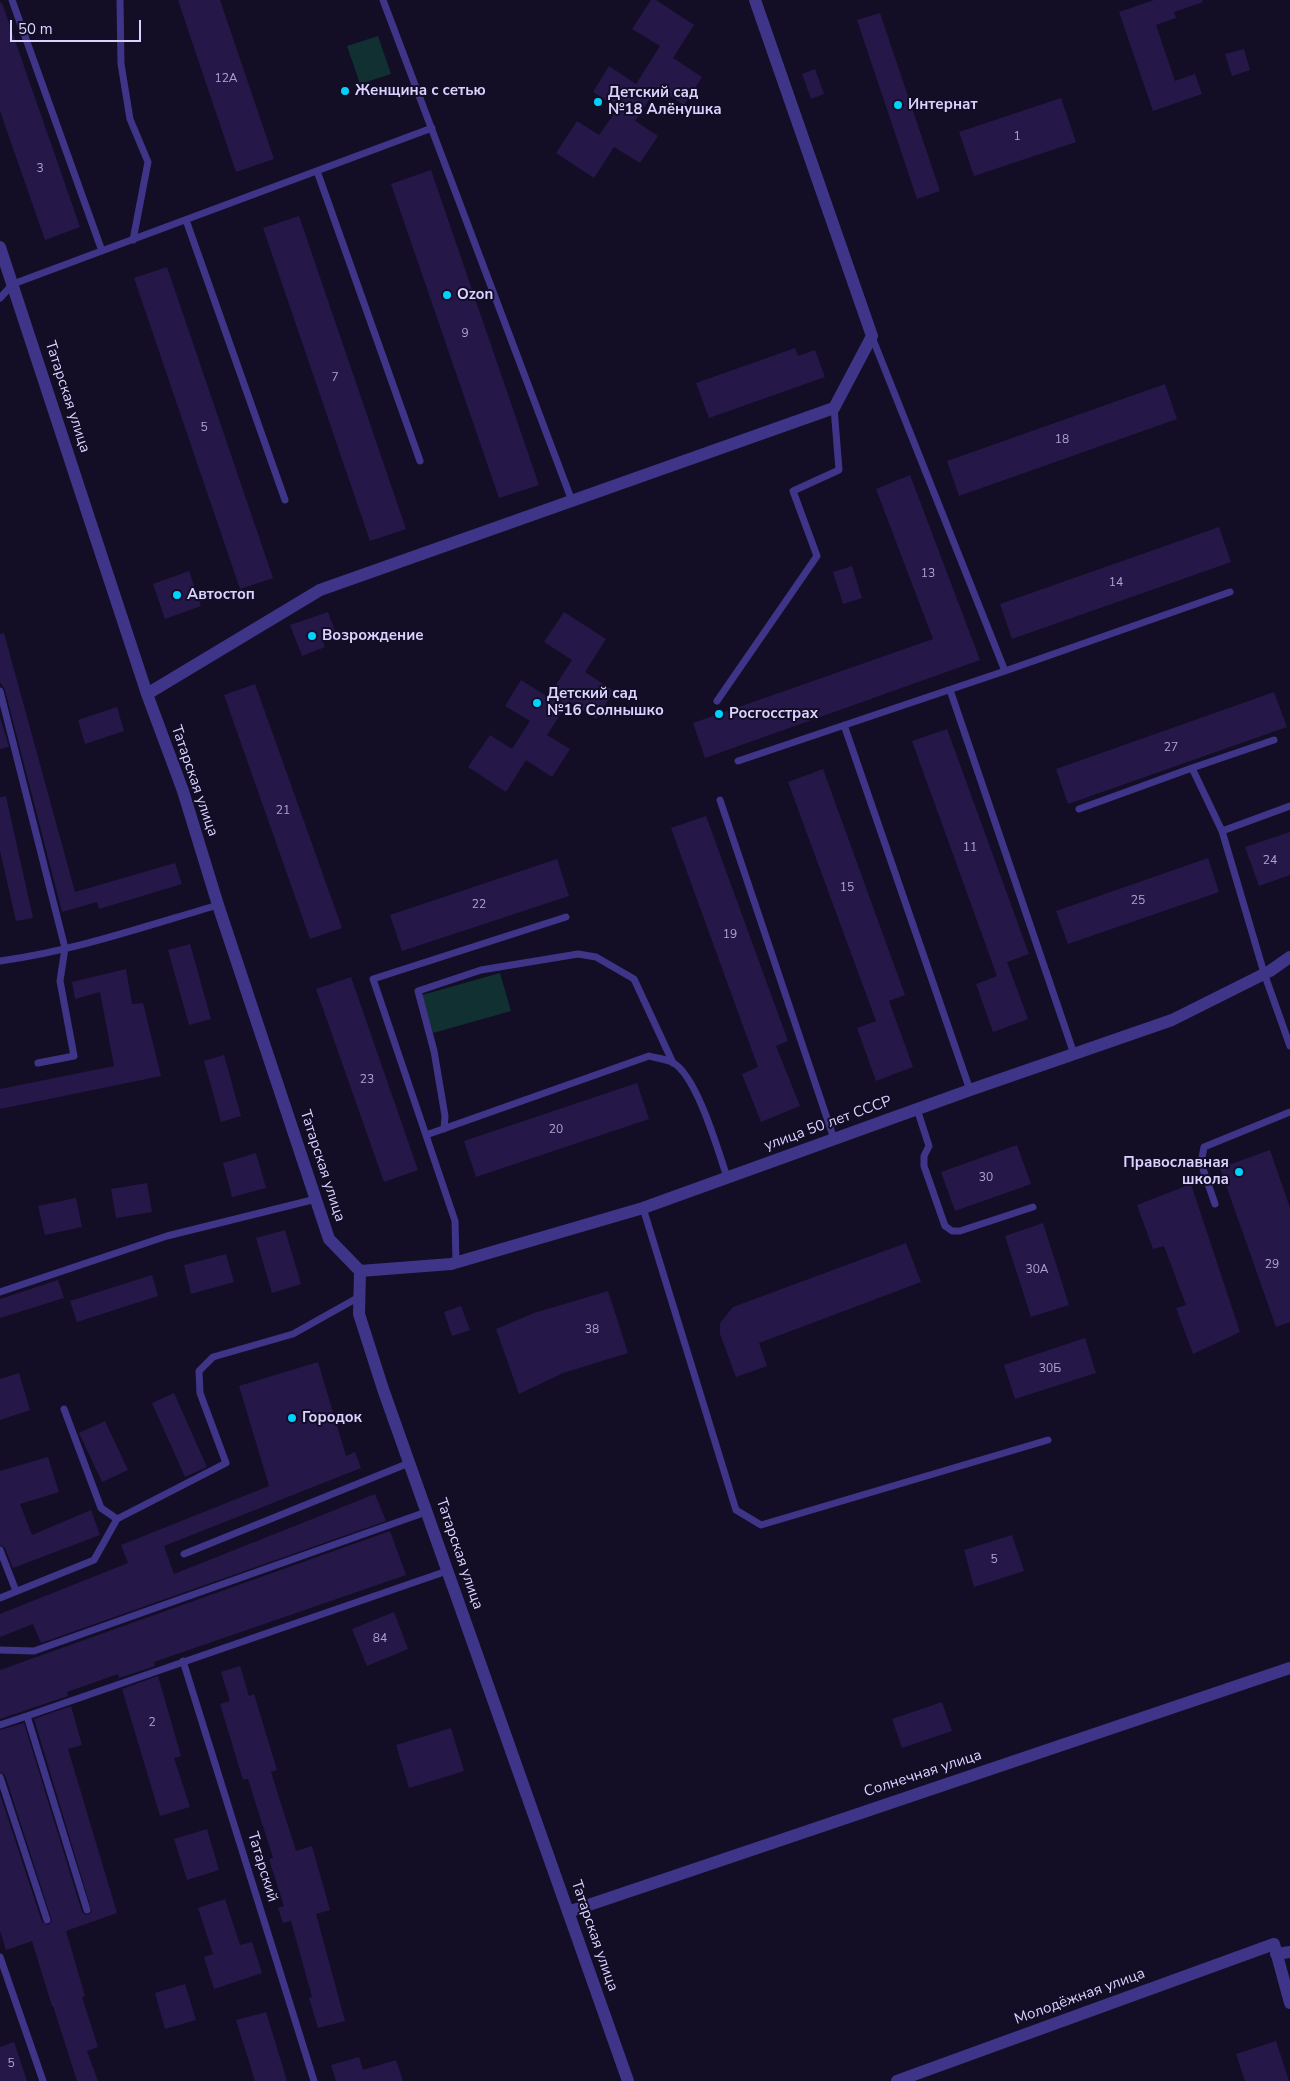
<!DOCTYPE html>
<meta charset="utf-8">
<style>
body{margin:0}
#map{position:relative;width:1290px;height:2081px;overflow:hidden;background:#130d26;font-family:"Nunito Sans",sans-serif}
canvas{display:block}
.scale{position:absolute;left:10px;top:20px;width:131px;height:22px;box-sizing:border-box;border:2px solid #dbd3ff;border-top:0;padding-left:6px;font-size:15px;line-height:18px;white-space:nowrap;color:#dbd3ff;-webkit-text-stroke:4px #130d26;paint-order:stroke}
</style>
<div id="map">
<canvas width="1290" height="2081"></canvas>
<div class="scale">50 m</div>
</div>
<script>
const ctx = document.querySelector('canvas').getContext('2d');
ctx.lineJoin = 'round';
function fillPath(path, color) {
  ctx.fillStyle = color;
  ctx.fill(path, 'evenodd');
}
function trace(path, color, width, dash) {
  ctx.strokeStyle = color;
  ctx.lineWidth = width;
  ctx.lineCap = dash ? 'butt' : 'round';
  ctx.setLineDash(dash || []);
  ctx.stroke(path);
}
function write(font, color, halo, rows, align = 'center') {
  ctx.font = font + ' "Nunito Sans",sans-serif';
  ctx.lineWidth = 4;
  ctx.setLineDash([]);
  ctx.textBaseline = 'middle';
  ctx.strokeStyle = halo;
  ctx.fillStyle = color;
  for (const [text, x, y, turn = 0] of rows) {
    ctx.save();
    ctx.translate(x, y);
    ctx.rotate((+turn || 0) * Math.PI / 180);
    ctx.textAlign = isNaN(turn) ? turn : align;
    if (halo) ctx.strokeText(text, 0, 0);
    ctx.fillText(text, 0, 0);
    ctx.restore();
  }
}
fillPath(new Path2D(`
 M378 36 391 74 360 84 347 46Z
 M500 973 511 1011 433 1033 422 995Z`), '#103031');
fillPath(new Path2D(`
 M178 0H220L274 159 236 172Z
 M651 0H656L694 25 673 58 702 77 684 105 657 88 635 121 658 136 640 163 614 147 594 178 556 153 577 121 599 135 618 108 593 92 609 66 636 84 660 46 632 29Z
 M1154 0H1202L1203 2 1174 12 1176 18 1156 25 1175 81 1195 74 1202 94 1153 111 1119 12Z
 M0 3H2L80 227 45 240 0 111Z
 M880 13 940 191 917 199 857 20Z
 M1244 49 1250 70 1232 76 1225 54Z
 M815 69 824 94 811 99 802 74Z
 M1061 98 1076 142 974 176 959 132Z
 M431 170 539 485 499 498 391 184Z
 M299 216 406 529 370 541 263 228Z
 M167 267 273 578 240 589 134 278Z
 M795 348 798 356 815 350 825 377 709 418 696 383Z
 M1165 384 1177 419 959 496 947 461Z
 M910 475 980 660 705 758 693 723 933 639 876 489Z
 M1219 527 1231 562 1012 639 1000 604Z
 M852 566 862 598 843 604 833 572Z
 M189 571 201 606 165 619 153 584Z
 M328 612 336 634 322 639 325 647 302 656 290 625Z
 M564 612 606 639 585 672 614 691 596 719 569 701 547 735 570 749 552 777 526 760 506 792 468 767 490 735 512 749 530 721 505 706 521 680 548 697 572 660 544 642Z
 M4 633 75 892 175 863 182 884 99 909 97 902 62 912 5 690 0 682V634Z
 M255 684 342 928 310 939 224 695Z
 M1274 692 1287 727 1068 804 1056 769Z
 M117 707 124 731 85 744 78 720Z
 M0 717 9 747 0 749Z
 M947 729 1029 954 1007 962 1028 1019 993 1032 976 984 997 976 912 741Z
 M823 769 905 995 889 1001 913 1067 876 1081 857 1028 876 1021 788 782Z
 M6 796 33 918 16 921 0 851V797Z
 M706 816 788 1041 776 1046 800 1106 761 1122 742 1074 758 1067 671 828Z
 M1290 832V875L1259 886 1245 847Z
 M1208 858 1219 892 1068 944 1056 911Z
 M557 859 569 896 402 951 390 915Z
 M190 944 211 1019 189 1025 168 950Z
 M126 969 132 1004 143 1003 161 1076 0 1109V1089L114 1066 100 992 75 999 72 982Z
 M351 977 418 1170 384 1182 316 989Z
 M224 1055 241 1116 221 1122 204 1061Z
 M637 1083 649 1119 476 1177 464 1141Z
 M1017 1145 1031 1184 955 1211 941 1172Z
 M1270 1150 1290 1208V1322L1276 1327 1220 1168Z
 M256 1153 266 1188 232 1197 223 1163Z
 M147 1183 152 1212 116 1218 111 1189Z
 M1191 1184 1240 1332 1193 1354 1176 1308 1186 1305 1164 1246 1153 1249 1137 1205Z
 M76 1198 82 1227 45 1235 38 1206Z
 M1043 1223 1069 1305 1031 1317 1005 1236Z
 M285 1230 301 1284 272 1293 256 1238Z
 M906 1243 921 1282 759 1343 767 1366 736 1377 720 1334V1323L733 1307Z
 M226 1254 234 1282 191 1294 184 1265Z
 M152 1275 158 1296 77 1322 70 1301Z
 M58 1280 64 1298 0 1318V1299Z
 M608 1291 628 1353 563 1373 519 1394 496 1329 534 1313Z
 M461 1306 470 1330 452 1336 444 1312Z
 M1085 1338 1096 1373 1015 1399 1004 1365Z
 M318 1362 346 1456 355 1452 361 1468 164 1546 174 1574 375 1494 386 1521 41 1643 33 1624 0 1637V1614L128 1563 121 1545 269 1486 239 1386Z
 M19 1373 30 1410 0 1420V1379Z
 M174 1393 207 1467 185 1477 152 1403Z
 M105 1421 128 1470 102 1482 79 1433Z
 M48 1457 59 1492 20 1504 32 1535 91 1510 100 1535 13 1568 5 1548 0 1545V1471Z
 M390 1531 406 1575 154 1662 155 1666 119 1678 118 1674 67 1692 68 1696 0 1719V1670Z
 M1012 1535 1024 1571 974 1587 964 1550Z
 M394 1612 408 1649 367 1666 352 1629Z
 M240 1666 249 1696 254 1694 277 1770 271 1772 296 1851 312 1846 330 1910 316 1914 345 2021 318 2028 309 1998 312 1997 291 1921 283 1923 278 1908 284 1906 269 1859 273 1858 248 1779 243 1780 220 1704 230 1701 221 1672Z
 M158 1676 181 1756 174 1758 190 1807 160 1816 122 1689Z
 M942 1702 952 1731 902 1748 892 1719Z
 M71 1706 82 1745 68 1749 117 1913 66 1931 85 1996 82 1997 98 2047 87 2051 98 2081H77L53 2006H52L32 1941 6 1950 0 1931V1794L42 1922 48 1925 52 1921 5 1775 0 1772V1730L24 1723 82 1912 86 1915 92 1912 34 1719Z
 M451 1728 464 1771 409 1788 396 1745Z
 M207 1829 219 1870 187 1880 174 1839Z
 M225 1899 240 1945 252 1942 262 1973 214 1989 204 1957 213 1954 198 1908Z
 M185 1984 196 2020 165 2029 155 1993Z
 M266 2012 287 2081H255L236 2020Z
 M1276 2041 1289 2081H1245L1236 2054Z
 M14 2042 27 2081H0V2047Z
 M359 2057 363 2070 396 2060 403 2081H336L331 2065Z`), '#251848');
trace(new Path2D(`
 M12 0 102 251
 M120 0 121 64 130 119 148 162 133 240
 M383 0 572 501
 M317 171 420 461
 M186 220 285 500
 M0 298 13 284 432 128
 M872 337 1005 671 1230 592
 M950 690 1074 1054
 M0 691 65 948 60 981 74 1056 38 1063
 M717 701 817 556 793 491 839 470 834 408
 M844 725 970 1090
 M738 761 1005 671
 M720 800 834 1139
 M1290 806 1222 831 1264 973 1290 1046
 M1079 809 1192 768
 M1222 831 1192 768 1274 740
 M0 961C74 951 146 926 218 905
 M917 1109 929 1146 924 1156V1166L945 1226 952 1231H960L1033 1207
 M444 1129 445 1116 434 1051 418 991 481 970 578 954 596 957 634 979 673 1063
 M426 1135 649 1056C656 1058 665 1059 672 1062 697 1075 718 1151 727 1177
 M1215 1204 1201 1163 1204 1147 1290 1112
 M643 1208 736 1510 761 1525 1048 1440
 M456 1262 455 1221 373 979 566 917
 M0 1292 167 1236 316 1199
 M64 1409 101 1508 117 1519 226 1463 200 1393 199 1371 213 1357 293 1334 359 1297
 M0 1550 16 1591
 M184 1554 409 1463
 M0 1598 94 1560 117 1519
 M0 1650 34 1651 426 1512
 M183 1661 314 2081
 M27 1716 447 1571
 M0 1725 27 1716 87 1910
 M0 1777 47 1920
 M0 1957 43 2081`), '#3e3588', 7);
trace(new Path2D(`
 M0 247 147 694 183 791 218 905 329 1239 360 1271 359 1314 383 1389 628 2081
 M147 694 320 590 834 408 872 336 755 0
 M360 1271 451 1264 643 1208 970 1090 1172 1020 1270 971 1290 957
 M568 1912 1290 1668
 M1276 1954 1290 1952
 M897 2081 1274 1944 1290 2003`), '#3e3588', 12);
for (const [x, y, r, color] of [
 [345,91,5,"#00d2fe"],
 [598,102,5,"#00d2fe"],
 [898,105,5,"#00d2fe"],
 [447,295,5,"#00d2fe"],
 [177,595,5,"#00d2fe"],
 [312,636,5,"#00d2fe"],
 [537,703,5,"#00d2fe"],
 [719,714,5,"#00d2fe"],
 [1239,1172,5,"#00d2fe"],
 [292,1418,5,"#00d2fe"]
]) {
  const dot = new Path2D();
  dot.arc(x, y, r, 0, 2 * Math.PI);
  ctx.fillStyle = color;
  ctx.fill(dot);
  trace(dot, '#130d26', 2);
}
write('12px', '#aea4d1', null, [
 ["12А",226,79],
 ["1",1017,137],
 ["3",40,169],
 ["9",465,334],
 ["7",335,378],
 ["5",204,428],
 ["18",1062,440],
 ["13",928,574],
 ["14",1116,583],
 ["27",1171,748],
 ["21",283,811],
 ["11",970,848],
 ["24",1270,861],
 ["15",847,888],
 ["25",1138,901],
 ["22",479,905],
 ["19",730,935],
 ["23",367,1080],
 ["20",556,1130],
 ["30",986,1178],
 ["29",1272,1265],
 ["30А",1037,1270],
 ["38",592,1330],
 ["30Б",1050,1369],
 ["5",994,1560],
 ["84",380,1639],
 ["2",152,1723],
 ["5",11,2064]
]);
write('bold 15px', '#dbd3ff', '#130d26', [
 ["Женщина с сетью",355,91],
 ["Детский сад",608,93],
 ["№18 Алёнушка",608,110],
 ["Интернат",908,105],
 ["Ozon",457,295],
 ["Автостоп",187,595],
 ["Возрождение",322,636],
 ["Детский сад",547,694],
 ["№16 Солнышко",547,711],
 ["Росгосстрах",729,714],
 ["Православная",1229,1163,"right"],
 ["школа",1229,1180,"right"],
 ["Городок",302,1418]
], 'left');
write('15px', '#dbd3ff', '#130d26', [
 ["Татарская улица",67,397,72],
 ["Татарская улица",194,781,71],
 ["улица 50 лет СССР",828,1124,-20],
 ["Татарская улица",322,1166,72],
 ["Татарская улица",459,1554,71],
 ["Солнечная улица",923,1774,-18],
 ["Татарский",262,1867,73],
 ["Татарская улица",594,1936,71],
 ["Молодёжная улица",1080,1997,-20]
]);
</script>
